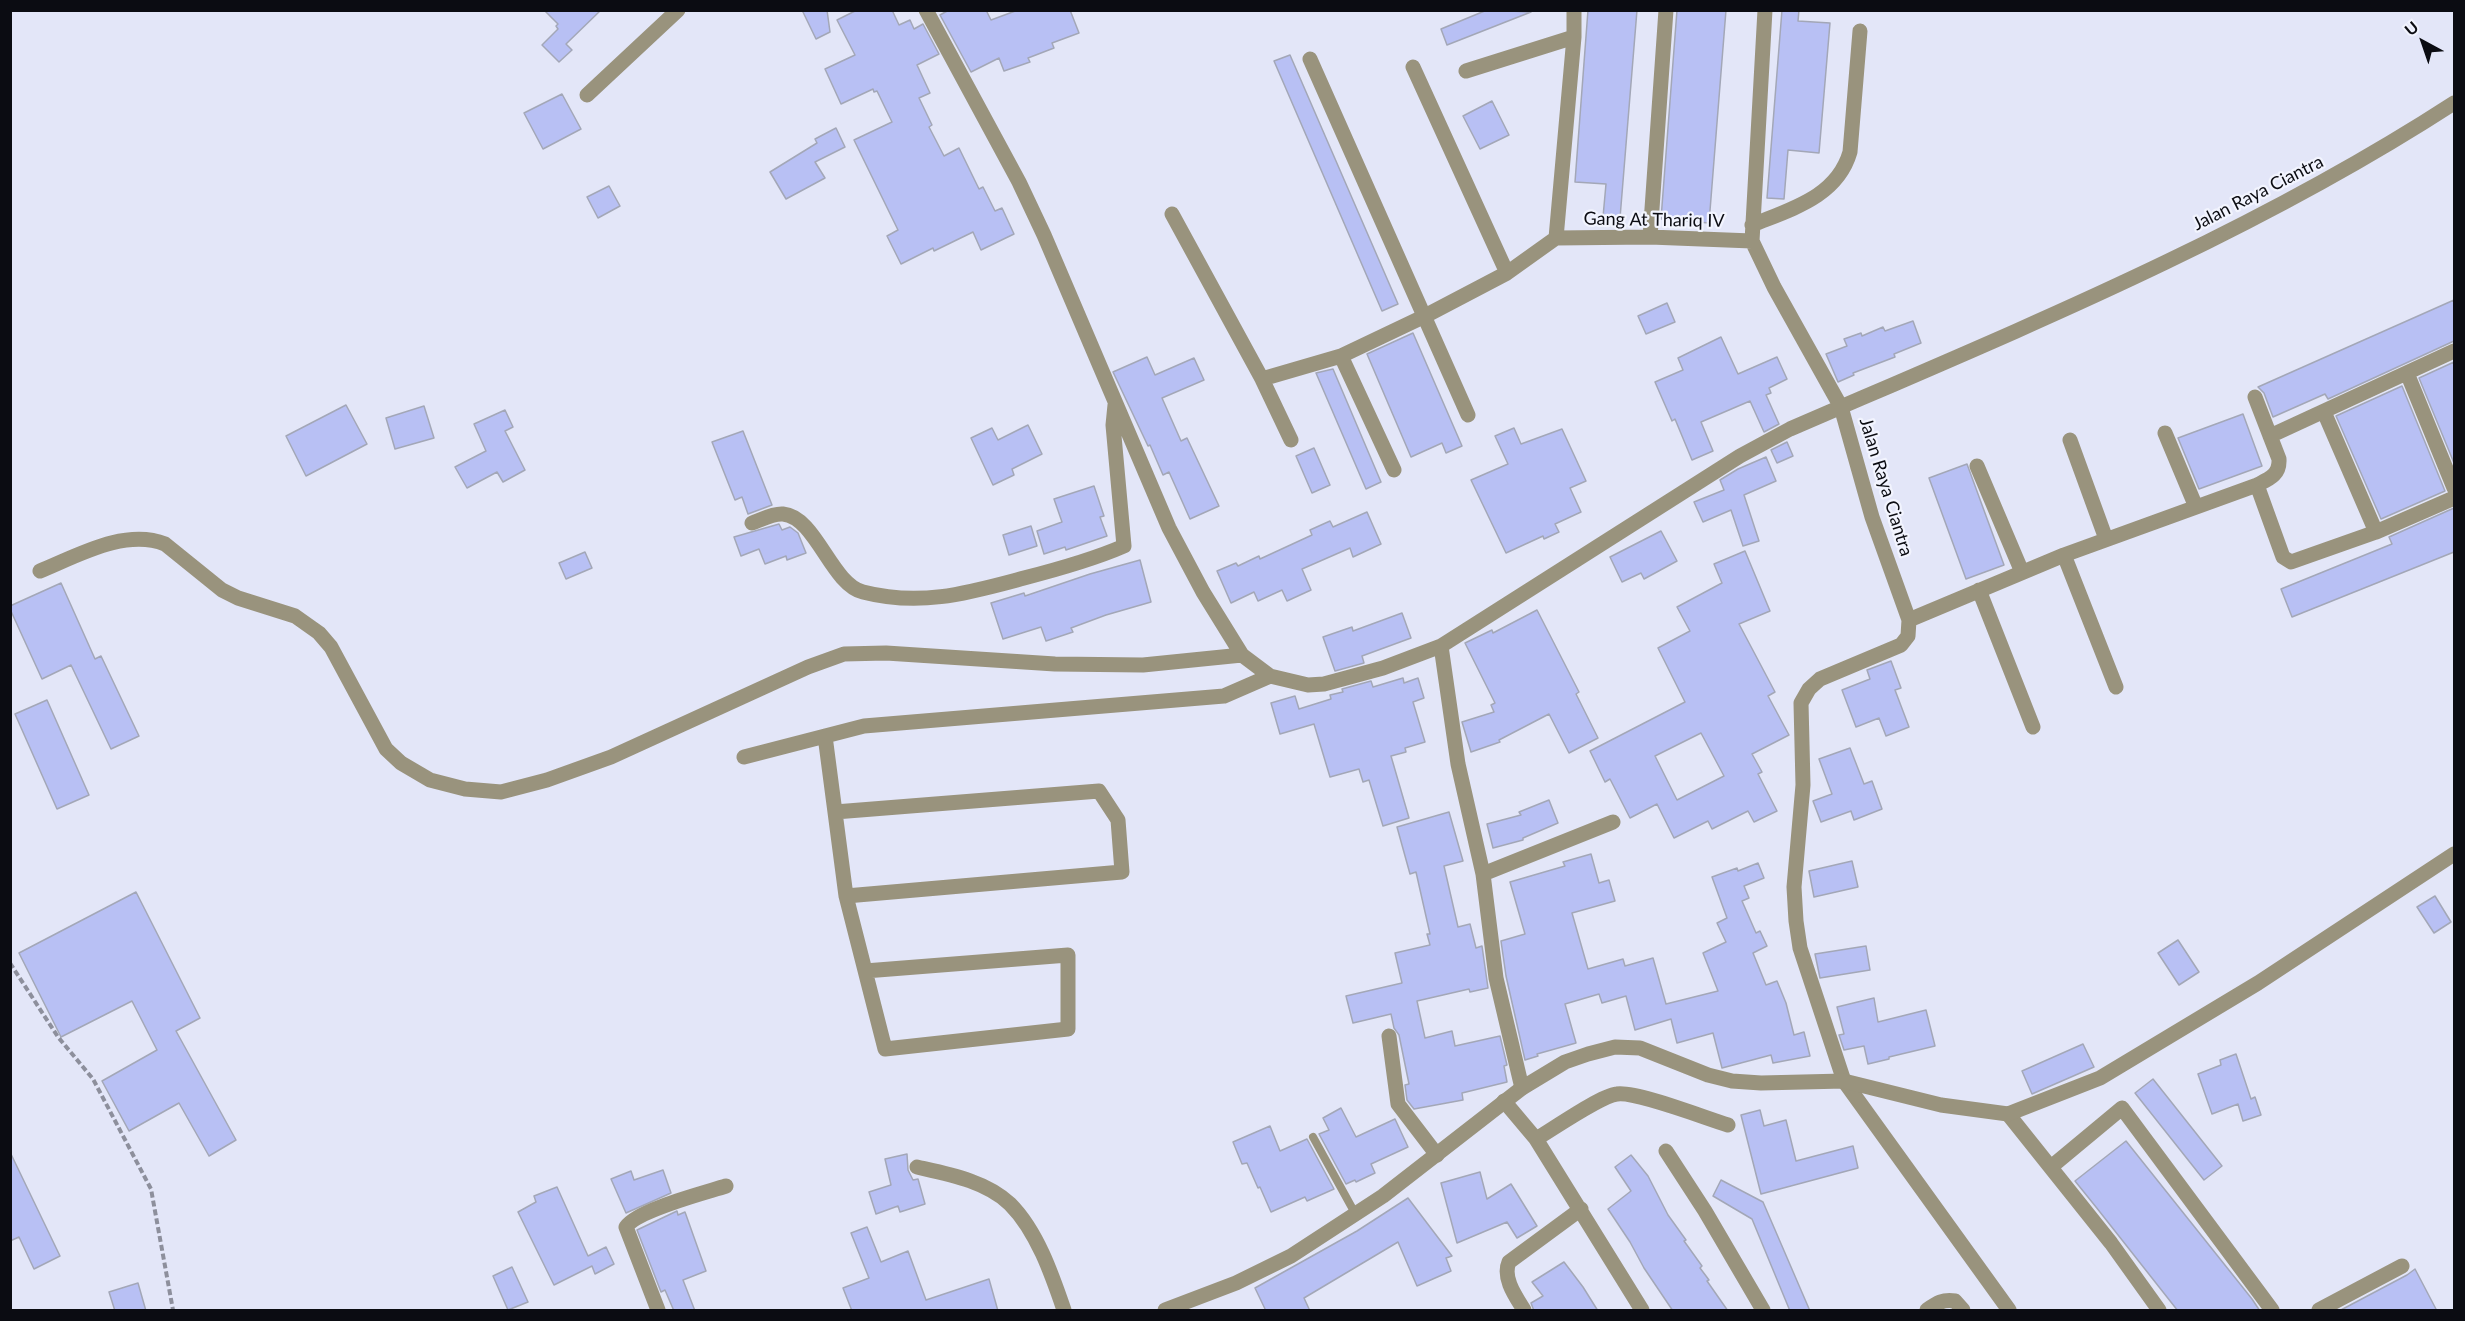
<!DOCTYPE html>
<style>
body{margin:0}
#map{position:relative;width:2465px;height:1321px;overflow:hidden;background:#e3e6f8;font-family:Lato,sans-serif}
canvas{display:block}
.frame{position:absolute;inset:0;border:12px solid #0b0c12;pointer-events:none}
.north{position:absolute;left:2393px;top:12px;width:60px;height:60px;-webkit-text-stroke:4px #f2f4fe;paint-order:stroke;rotate:320deg;font-size:16px;font-weight:700;line-height:24px;text-align:center;color:#0b0c12}
.north::after{content:'';display:block;margin:auto;width:21px;height:27px;background:#0b0c12;clip-path:polygon(50% 0,100% 100%,50% 72%,0 100%)}
</style>
<div id="map">
<canvas width="2465" height="1321"></canvas>
<div class="frame"></div>
<div class="north">U</div>
</div>
<script>
const ctx = document.querySelector('canvas').getContext('2d');
ctx.lineJoin = 'round';
function fillPath(path, color) {
  ctx.fillStyle = color;
  ctx.fill(path, 'evenodd');
}
function trace(path, color, width, dash) {
  ctx.strokeStyle = color;
  ctx.lineWidth = width;
  ctx.lineCap = dash ? 'butt' : 'round';
  ctx.setLineDash(dash || []);
  ctx.stroke(path);
}
function write(font, color, halo, rows, align = 'center') {
  ctx.font = font + ' Lato,sans-serif';
  ctx.lineWidth = 4.5;
  ctx.setLineDash([]);
  ctx.textBaseline = 'middle';
  ctx.strokeStyle = halo;
  ctx.fillStyle = color;
  for (const [text, x, y, turn = 0] of rows) {
    ctx.save();
    ctx.translate(x, y);
    ctx.rotate((+turn || 0) * Math.PI / 180);
    ctx.textAlign = isNaN(turn) ? turn : align;
    if (halo) ctx.strokeText(text, 0, 0);
    ctx.fillText(text, 0, 0);
    ctx.restore();
  }
}
const building = new Path2D(`
 M544 10H601L566 44 572 50 559 62 542 45 558 29 556 26 558 24Z
 M802 10H827L830 32 816 39Z
 M857 10H892L899 25 910 20 914 29 923 24 939 54 917 65 930 93 919 98 932 125 929 127 944 156 959 148 979 189 983 187 995 211 1002 208 1014 234 981 250 973 232 934 251 933 248 901 264 887 236 898 230 854 140 892 122 877 91 874 92 873 89 841 104 825 69 855 55 837 20Z
 M949 10H986L991 20 1018 10H1070L1079 33 1052 43 1054 48 1028 58 1030 62 1004 71 999 58 971 72 940 15Z
 M1487 10 1531 12 1447 45 1441 29Z
 M1588 10H1637L1620 218 1603 217 1606 184 1575 182Z
 M1677 10H1726L1709 223 1661 219Z
 M1782 10H1799L1798 21 1830 23 1819 153 1788 150 1784 199 1767 198Z
 M1290 55 1398 304 1382 311 1274 61Z
 M562 94 581 129 543 149 524 113Z
 M1492 101 1509 135 1480 149 1463 116Z
 M836 128 845 147 815 162 825 178 786 199 770 172 817 143 815 139Z
 M609 186 620 206 598 218 587 197Z
 M2454 300V341L2328 399 2325 394 2273 417 2264 393 2258 387Z
 M1667 303 1675 322 1646 334 1638 316Z
 M1913 321 1921 343 1894 354 1895 357 1853 373 1854 375 1838 382 1826 354 1847 346 1844 339 1861 333 1862 336 1883 327 1885 331Z
 M1413 333 1462 446 1446 453 1442 443 1411 457 1367 354Z
 M1721 337 1738 374 1777 357 1787 379 1769 388 1771 393 1766 395 1779 424 1764 432 1750 401 1701 422 1713 451 1692 460 1675 419 1672 421 1655 382 1683 370 1678 358Z
 M1147 357 1155 375 1194 358 1204 380 1162 398 1181 441 1187 438 1219 506 1190 519 1169 472 1163 475 1150 445 1148 446 1113 372Z
 M2454 362V463L2419 378Z
 M1333 369 1381 482 1366 489 1316 373Z
 M2402 386 2445 491 2381 519 2336 416Z
 M346 405 367 444 306 476 286 436Z
 M424 406 434 438 395 449 386 418Z
 M505 410 513 427 505 431 525 470 503 482 497 472 467 488 455 467 486 451 474 424Z
 M2243 414 2262 466 2199 489 2178 438Z
 M1028 425 1042 454 1012 469 1014 475 993 485 971 438 992 428 998 440Z
 M1514 428 1521 444 1562 429 1586 481 1570 488 1581 512 1555 524 1559 532 1544 539 1543 536 1506 553 1471 480 1508 464 1495 436Z
 M743 431 772 505 748 514 742 497 735 500 712 442Z
 M1787 442 1793 456 1777 463 1771 450Z
 M1314 448 1330 485 1312 493 1296 456Z
 M1766 457 1776 481 1744 495 1759 541 1743 546 1731 510 1703 522 1694 502 1724 490 1720 480 1738 469Z
 M1967 464 2004 565 1966 579 1929 478Z
 M1094 486 1104 516 1100 517 1107 536 1066 550 1065 547 1044 554 1037 531 1062 522 1054 499Z
 M2454 508V552L2292 617 2281 589 2392 544 2389 537Z
 M1367 512 1381 544 1353 557 1350 548 1302 569 1311 590 1287 601 1282 590 1258 601 1254 592 1231 603 1217 571 1236 563 1238 566 1259 556 1260 559 1312 535 1310 530 1330 521 1333 527Z
 M779 524 782 530 790 527 798 533 806 553 787 560 786 556 765 564 759 549 741 556 734 537Z
 M1031 526 1037 546 1009 555 1003 535Z
 M1661 531 1677 561 1644 579 1641 573 1622 582 1610 557Z
 M1745 551 1770 611 1739 624 1775 692 1768 696 1789 735 1752 754 1762 772 1758 774 1777 811 1754 822 1748 811 1712 829 1708 821 1674 838 1657 804 1630 818 1610 779 1605 782 1590 751 1685 702 1658 648 1690 631 1677 607 1722 583 1714 564ZM1701 733 1724 776 1677 800 1655 756Z
 M585 552 592 568 566 579 559 563Z
 M1140 560 1151 602 1106 615 1071 628 1073 632 1046 641 1041 627 1003 639 991 603 1024 593 1025 596 1090 574Z
 M61 583 95 659 101 656 139 736 111 749 71 665 42 679 10 609V606Z
 M1537 610 1579 692 1576 694 1598 738 1569 753 1549 714 1499 740 1500 742 1471 752 1462 722 1494 712 1491 705 1495 703 1465 643 1492 630 1493 633Z
 M1402 613 1411 638 1362 656 1364 663 1335 671 1323 637 1352 627 1353 631Z
 M1891 661 1901 688 1895 690 1909 727 1886 736 1879 718 1856 727 1842 690 1870 679 1867 670Z
 M1403 678 1404 683 1418 678 1424 698 1413 702 1425 742 1405 748 1406 752 1391 756 1409 818 1383 826 1369 780 1363 782 1359 769 1330 777 1314 724 1280 734 1271 703 1295 696 1299 709 1331 699 1330 695 1343 692 1342 689 1371 681 1373 687Z
 M47 700 89 795 57 809 15 714Z
 M1850 748 1864 784 1872 781 1882 809 1854 820 1851 811 1821 822 1813 801 1832 794 1819 759Z
 M1549 800 1558 823 1523 838V840L1493 848 1487 824 1521 815 1519 812Z
 M1449 812 1463 861 1444 866 1458 927 1470 924 1476 948 1482 946 1488 988 1470 992 1469 989 1417 1001 1425 1038 1452 1031 1455 1046 1500 1036 1507 1065 1504 1066 1507 1082 1462 1093 1463 1100 1414 1109 1407 1100 1405 1085 1409 1084 1399 1035 1394 1028 1391 1014 1353 1023 1346 996 1402 983 1395 953 1430 945 1427 934H1430L1416 872 1410 874 1397 827Z
 M1591 854 1599 883 1609 880 1615 901 1572 913 1588 969 1623 959 1625 966 1653 958 1666 1004 1718 991 1703 953 1726 942 1717 923 1727 918 1712 877 1737 868 1738 871 1758 863 1764 878 1744 886 1749 898 1742 901 1756 933 1760 931 1767 946 1753 953 1766 985 1777 981 1786 1003 1794 1035 1804 1032 1810 1056 1773 1063 1771 1055 1722 1068 1713 1033 1677 1043 1671 1019 1635 1030 1626 996 1602 1003 1599 994 1565 1004 1576 1043 1537 1054 1538 1056 1525 1060 1506 976 1501 941 1525 934 1510 882 1565 866 1563 862Z
 M1852 861 1858 887 1814 897 1809 871Z
 M136 892 200 1018 176 1031 236 1140 209 1156 179 1103 129 1131 102 1081 157 1050 132 1001 61 1037 19 953Z
 M2435 896 2451 922 2434 933 2417 907Z
 M2178 940 2199 972 2179 985 2158 953Z
 M1866 946 1870 970 1820 978 1815 954Z
 M1874 998 1878 1022 1926 1010 1935 1046 1889 1057V1059L1868 1064 1864 1046 1844 1050 1839 1035 1844 1034 1837 1007Z
 M2083 1044 2094 1067 2032 1094 2022 1071Z
 M2236 1054 2251 1099 2255 1097 2261 1115 2243 1121 2238 1104 2212 1114 2198 1074 2221 1065 2220 1060Z
 M2153 1079 2222 1166 2204 1180 2135 1093Z
 M1341 1108 1356 1137 1395 1119 1408 1147 1371 1164 1375 1173 1356 1182 1355 1180 1346 1184 1319 1134 1329 1130 1323 1118Z
 M1760 1110 1764 1126 1786 1120 1796 1161 1853 1146 1858 1168 1761 1194 1741 1115Z
 M1270 1126 1280 1151 1307 1139 1334 1189 1307 1201 1305 1197 1271 1212 1260 1187 1258 1188 1247 1163 1242 1164 1233 1142Z
 M2126 1141 2252 1299 2260 1311H2178L2096 1207 2075 1181Z
 M10 1152 60 1256 34 1269 19 1237 10 1241Z
 M907 1154 908 1170 913 1180 918 1179 925 1204 900 1212 898 1206 876 1214 869 1192 891 1185 885 1159Z
 M1631 1155 1648 1176 1668 1215 1686 1240 1684 1241 1702 1266 1700 1268 1709 1280 1707 1281 1728 1311H1673L1644 1268 1630 1242 1608 1209 1631 1191 1615 1167Z
 M663 1170 671 1193 626 1213 611 1179 631 1171 634 1180Z
 M1480 1172 1487 1199 1511 1184 1537 1226 1517 1238 1507 1222 1457 1243 1441 1183Z
 M1721 1180 1763 1202 1810 1311H1790L1752 1219 1713 1196Z
 M557 1187 588 1256 606 1247 614 1264 595 1274 592 1266 554 1285 518 1212 536 1202 534 1196Z
 M1408 1198 1452 1256 1446 1258 1451 1271 1417 1286 1398 1242 1304 1298 1310 1311H1266L1255 1288 1357 1231Z
 M677 1211 678 1215 685 1212 706 1271 683 1280 695 1311H674L665 1290 661 1292 637 1230Z
 M867 1227 881 1262 908 1251 926 1300 989 1279 998 1311H852L843 1288 869 1278 851 1233Z
 M1564 1262 1583 1287 1598 1311H1534L1531 1303 1543 1296 1532 1282Z
 M512 1267 528 1302 508 1310 493 1276Z
 M2415 1269 2437 1311H2339L2407 1275Z
 M138 1283 146 1311H115L109 1292Z`);
fillPath(building, '#b8c0f4');
trace(building, '#a3a7b7', 1.5);
trace(new Path2D(`
 M10 963 58 1037 93 1079 151 1189 173 1310`), '#8d8f9c', 4, [6, 3]);
trace(new Path2D(`
 M1313 1137 1356 1215`), '#99937d', 8);
trace(new Path2D(`
 M926 10 1019 182 1044 235 1169 528 1203 592 1242 655 1270 676 1308 685 1324 684 1383 668 1441 646 1740 456 1790 429 1841 407 1774 287 1752 241 1765 10
 M1310 59 1468 415
 M1413 67 1507 273
 M1466 71 1574 37
 M587 95 678 10
 M1172 214 1262 379 1291 440
 M1752 225C1791 209 1837 197 1850 152L1860 31
 M1650 237 1666 10
 M1556 238 1650 237 1752 241
 M1341 356 1394 470
 M2407 373 2454 488
 M1262 379 1341 356 1425 316 1507 273 1556 238 1574 37V10
 M2324 412 2376 532
 M2165 433 2196 507
 M2270 436 2454 351
 M2070 440 2106 539
 M1977 466 2022 572
 M2257 485 2283 557 2291 562 2376 532 2454 498
 M752 523C761 520 773 513 783 514 816 517 831 584 863 592 921 607 968 593 1024 578 1059 569 1092 560 1124 546L1113 425 1115 405
 M2064 555 2116 687
 M40 571C77 556 125 528 165 544L222 590 238 598 295 616 319 633 331 647 386 749 401 763 430 780 465 789 501 792 547 780 611 757 808 667 844 654 886 653 1055 664 1143 665 1242 655
 M1979 590 2033 727
 M1909 620 2064 555 2257 485C2269 479 2280 475 2279 459L2255 397
 M1441 646 1458 764 1483 874 1496 978 1522 1088
 M825 736 846 896 885 1049 1068 1029V955L865 971
 M744 757 864 726 1224 696 1270 676
 M835 812 1099 791 1118 820 1122 872 846 896
 M1483 874 1613 822
 M1389 1036 1398 1104 1437 1155
 M1504 1101 1536 1139 1642 1310
 M2008 1114 2111 1243 2159 1310
 M1536 1139C1553 1129 1600 1096 1617 1094 1636 1091 1705 1118 1728 1125
 M1666 1151 1705 1211 1763 1310
 M917 1167C948 1174 986 1181 1010 1204 1037 1231 1052 1275 1064 1310
 M2051 1167 2122 1108 2272 1310
 M658 1310 626 1227C637 1210 704 1193 726 1186
 M1524 1310C1516 1297 1502 1278 1509 1262L1581 1209
 M1927 1310C1937 1303 1943 1299 1955 1301L1963 1310
 M2009 1310 1844 1081 1800 948 1796 921 1794 887 1803 785 1801 703 1809 689 1820 679 1901 645 1908 636 1909 620 1872 517 1841 407C2050 317 2263 227 2454 103
 M2319 1310 2402 1266`), '#99937d', 15);
trace(new Path2D(`
 M1165 1310 1236 1283 1291 1256 1383 1196 1522 1088 1565 1062 1588 1054 1615 1047 1640 1048 1708 1075 1732 1081 1761 1083 1844 1081 1941 1105 2008 1114 2100 1078 2258 983 2454 854`), '#99937d', 15);
write('18px', '#0b0c12', '#f2f4fe', [
 ["Jalan Raya Ciantra",2258,193,-27],
 ["Gang At Thariq IV",1654,220,1],
 ["Jalan Raya Ciantra",1886,487,73]
]);
</script>
